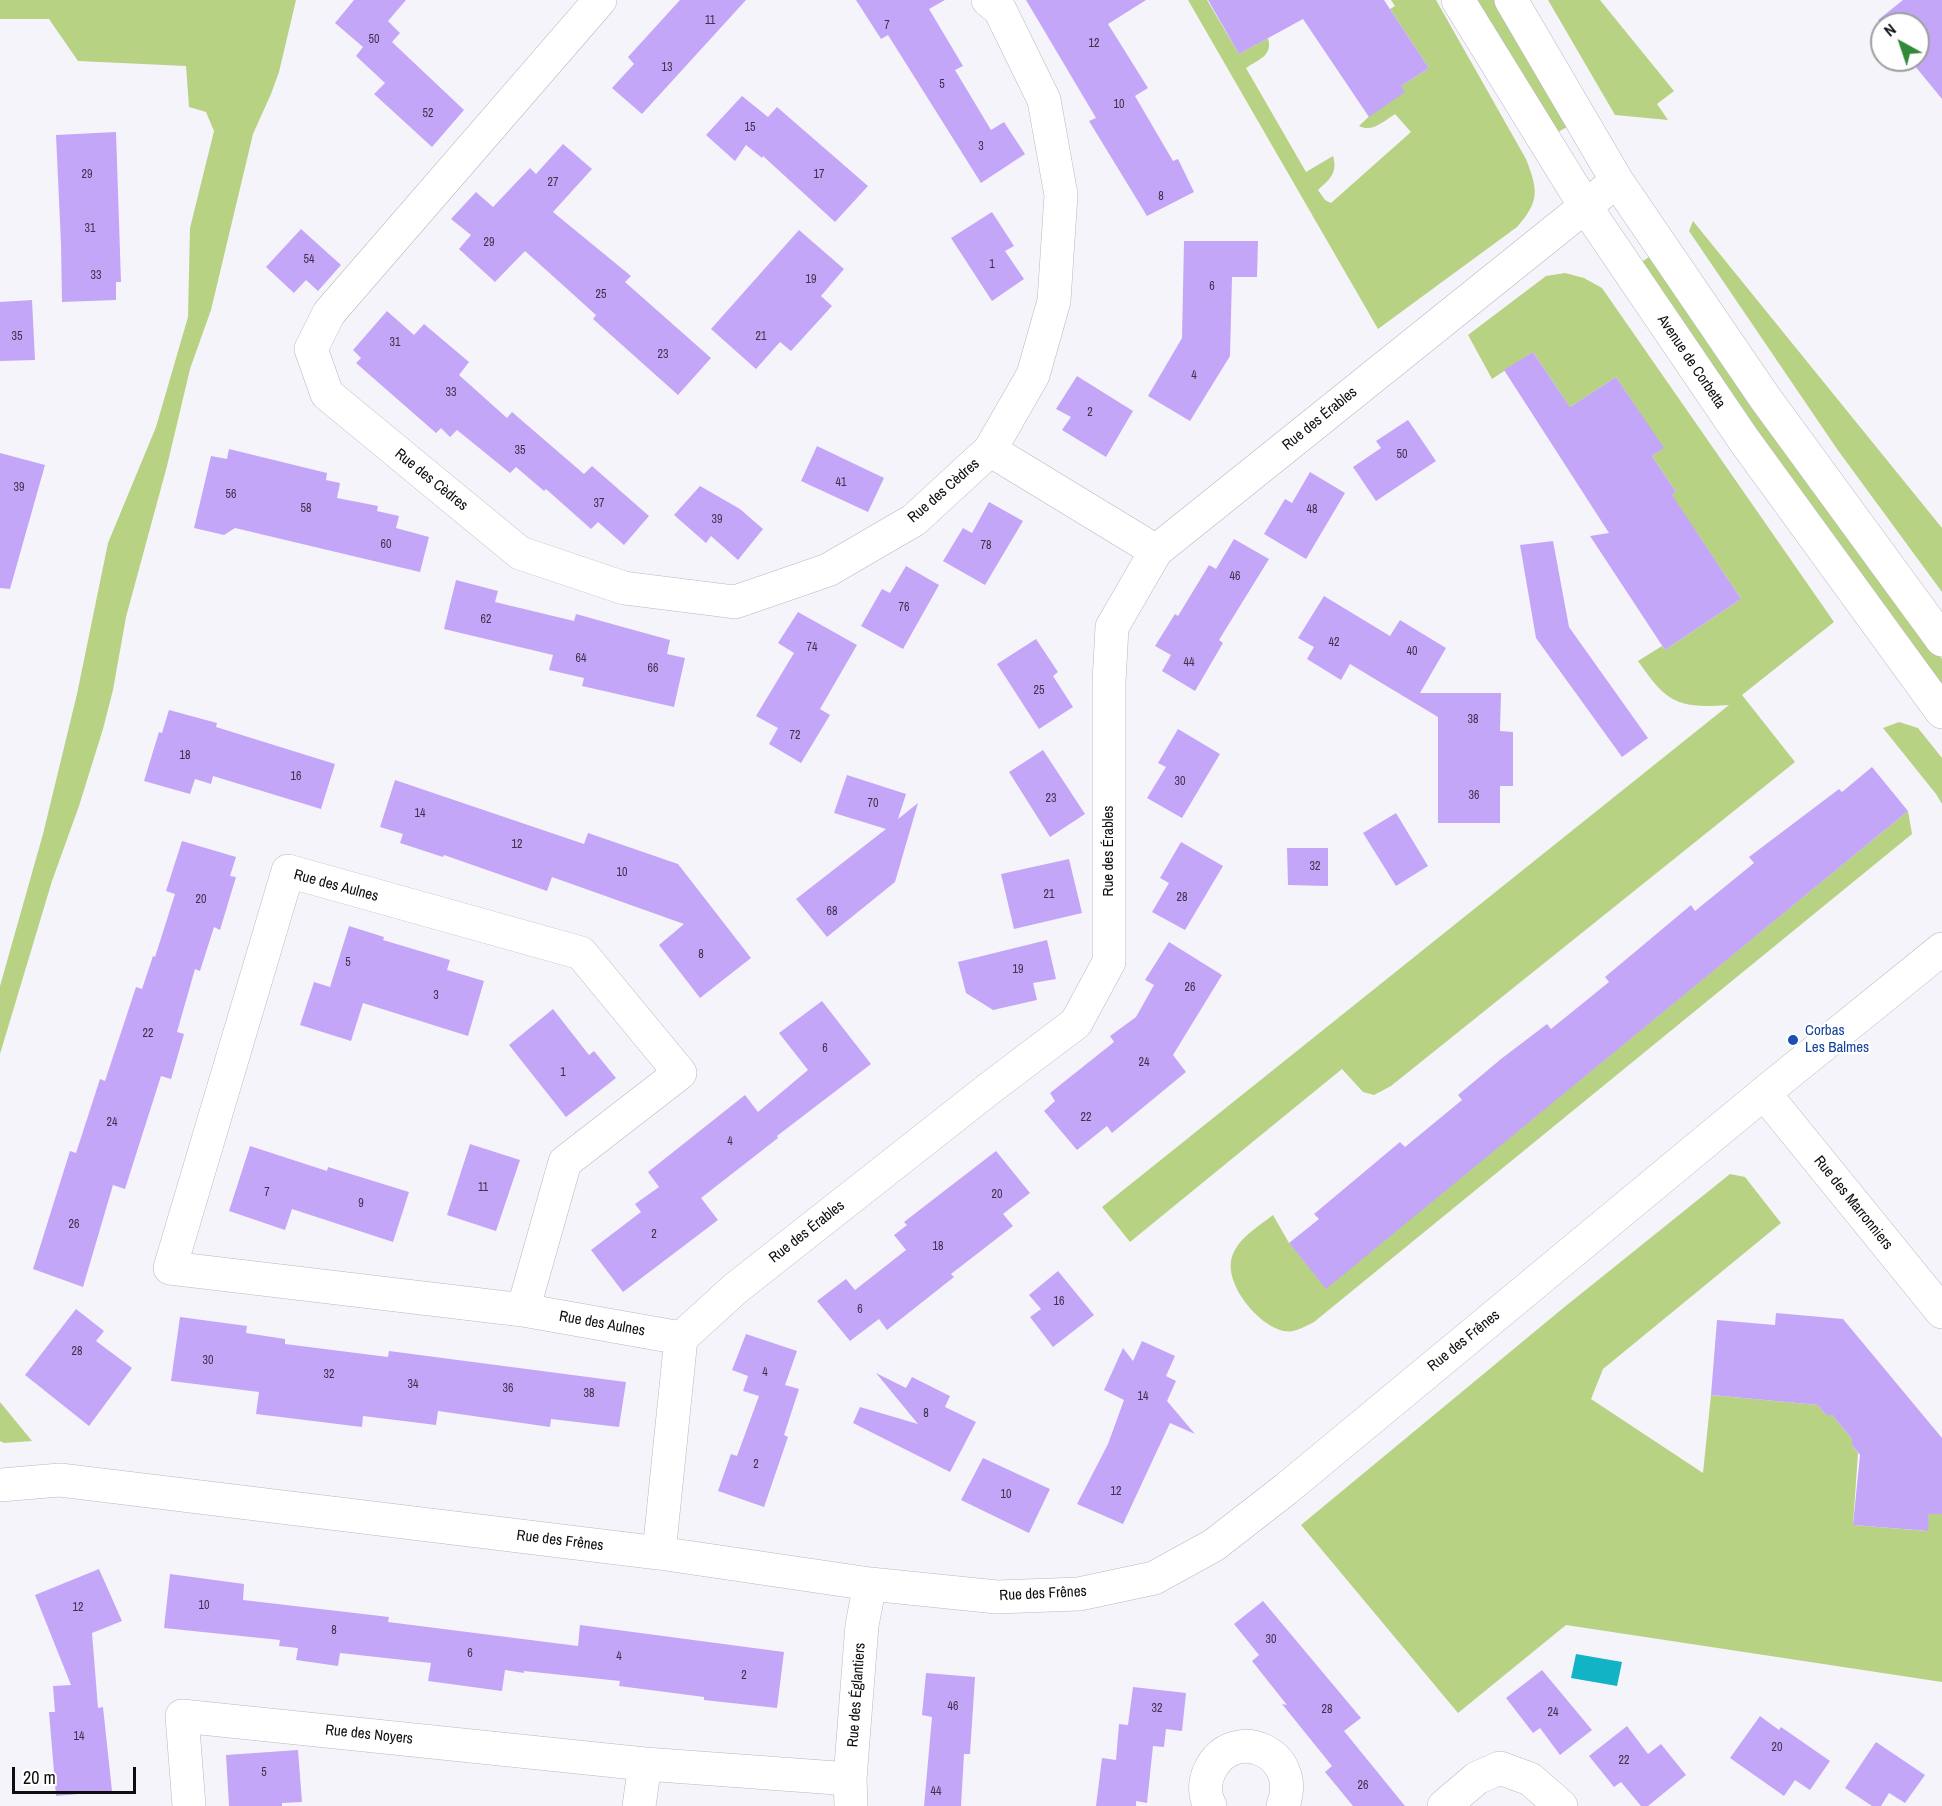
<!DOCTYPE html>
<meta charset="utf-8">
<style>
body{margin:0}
#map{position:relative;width:1942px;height:1806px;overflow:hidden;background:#f6f4fb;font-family:"Archivo Narrow",sans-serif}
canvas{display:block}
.north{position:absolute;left:1870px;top:12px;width:60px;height:60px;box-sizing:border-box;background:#fff;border:2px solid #9f9e9f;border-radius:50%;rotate:320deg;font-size:16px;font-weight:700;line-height:24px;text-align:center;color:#0e0d10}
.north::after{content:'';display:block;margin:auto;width:21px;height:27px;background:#328937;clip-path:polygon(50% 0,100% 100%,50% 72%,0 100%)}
.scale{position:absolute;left:12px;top:1767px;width:124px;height:27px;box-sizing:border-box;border:3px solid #0e0d10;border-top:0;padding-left:8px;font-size:18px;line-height:21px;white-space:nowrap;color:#0e0d10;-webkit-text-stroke:4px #fff;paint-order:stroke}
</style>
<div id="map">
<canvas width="1942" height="1806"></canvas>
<div class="north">N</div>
<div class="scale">20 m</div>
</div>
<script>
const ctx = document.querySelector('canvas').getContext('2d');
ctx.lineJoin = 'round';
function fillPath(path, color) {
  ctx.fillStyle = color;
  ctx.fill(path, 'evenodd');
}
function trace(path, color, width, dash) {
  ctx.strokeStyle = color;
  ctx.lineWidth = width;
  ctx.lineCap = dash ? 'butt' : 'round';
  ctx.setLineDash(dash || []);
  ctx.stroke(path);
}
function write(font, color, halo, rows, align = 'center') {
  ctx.font = font + ' "Archivo Narrow",sans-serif';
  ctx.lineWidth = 4.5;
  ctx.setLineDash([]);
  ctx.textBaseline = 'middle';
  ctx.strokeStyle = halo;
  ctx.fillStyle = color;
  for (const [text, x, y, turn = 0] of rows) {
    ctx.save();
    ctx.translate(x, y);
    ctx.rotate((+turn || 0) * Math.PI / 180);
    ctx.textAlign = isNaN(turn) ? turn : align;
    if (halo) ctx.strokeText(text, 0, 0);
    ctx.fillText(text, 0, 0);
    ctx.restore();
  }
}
fillPath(new Path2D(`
 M0 0H296L279 72 271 94 253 134 211 310 190 369 167 466 126 617 113 690 103 729 79 806 52 881 0 1054V986L43 834 77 694 108 543 156 427 188 317 190 228 214 131 206 112 189 107 186 66 78 61 49 19H0Z
 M1188 0H1207L1239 54 1268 38C1273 56 1259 59 1246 68L1306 172 1333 156C1338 173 1330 179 1318 190L1325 200 1331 203 1411 132 1395 114C1384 121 1372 133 1359 126L1401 86 1429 68 1390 9 1395 6 1391 0H1436L1526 159C1538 190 1540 201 1517 227L1378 329Z
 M1477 0H1499L1574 123 1558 132Z
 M1548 0H1600L1674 91 1657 104 1668 120 1615 115Z
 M1693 221 1942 528V592L1837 449 1689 231Z
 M1655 253 1896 598 1942 659V690L1888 617 1640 263Z
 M1565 273 1584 278 1602 288 1834 622 1742 695 1795 762 1391 1086 1374 1095 1363 1092 1342 1069 1130 1242 1102 1207 1729 705C1724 705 1717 706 1711 706 1670 707 1660 692 1638 661L1662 646 1665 650 1741 599 1695 530 1662 501 1676 492 1652 456 1663 448 1616 377 1570 407 1533 352 1492 379 1468 335 1546 276Z
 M1899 722 1918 728 1942 758V804L1936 794 1883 728Z
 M1908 811 1912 834 1314 1322C1304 1327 1295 1333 1284 1331 1258 1326 1221 1281 1233 1254 1240 1237 1259 1226 1273 1215L1289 1243 1326 1288Z
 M1730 1174 1745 1177 1781 1223 1603 1369 1591 1399 1703 1473 1711 1395 1818 1405 1826 1415H1832L1852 1439V1445L1858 1453 1853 1525 1927 1531 1929 1514 1942 1511V1682L1566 1625 1458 1713 1301 1525 1562 1309Z
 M0 1402 32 1441 4 1443 0 1441Z`), '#b7d283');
fillPath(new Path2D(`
 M1576 1654 1622 1662 1617 1686 1571 1678Z`), '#11b4c5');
fillPath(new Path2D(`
 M354 0H406L388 21 400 33 392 42 464 110 432 147 374 94 385 83 356 56 363 47 335 23Z
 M680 0H746L642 114 612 88 634 64 628 57Z
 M856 0H945L929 9 963 66 955 70 991 130 1004 122 1025 154 981 183 888 35 881 39Z
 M1026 0H1146L1108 24 1148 88 1135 96 1173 161 1178 159 1194 192 1147 216 1089 121 1096 118Z
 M1208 0H1384L1429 68 1401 86 1405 92 1369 117 1303 19 1239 54Z
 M1903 0H1942V99L1910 60H1918V24H1882V25L1878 20Z
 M742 96 768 117 777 107 868 186 835 222 763 156 762 158 746 145 735 161 706 135Z
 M116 132 121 282H116V300L62 302 61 244 56 135Z
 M563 144 592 169 553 212 631 276 625 282 711 358 678 395 593 319 596 315 525 251 495 282 459 249 471 235 451 219 476 192 493 207 530 168 536 174Z
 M992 212 1014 246 1005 251 1024 279 992 301 951 238Z
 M301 229 341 265 318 291 306 280 294 293 266 267Z
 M799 230 844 269 821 296 832 306 791 351 780 342 756 369 711 329Z
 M1184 241H1258L1257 277H1232L1230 356 1190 421 1148 396 1182 338Z
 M32 300 35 360 0 361V302Z
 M387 311 414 335 424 324 469 362 459 375 507 418 512 412 584 474 592 466 649 516 624 545 598 522 591 529 546 489 544 491 516 467 510 473 457 430 450 437 441 428 436 433 356 363 361 358 353 350Z
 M1533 352 1570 407 1616 377 1664 448 1652 456 1676 492 1672 495 1741 599 1665 650 1590 536 1609 533 1504 370Z
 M1077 376 1133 411 1106 457 1062 430 1071 417 1056 409Z
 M1408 420 1436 461 1376 501 1353 467 1381 448 1376 441Z
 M817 446 884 478 868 512 801 481Z
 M229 449 327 473 326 480 340 483 337 498 378 506 377 511 399 516 396 528 429 537 420 572 235 528 224 535 194 528 211 456 227 459Z
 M0 453 45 465 10 589 0 588Z
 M1310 472 1345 493 1306 559 1264 534 1285 499 1292 503Z
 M700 486 740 509 763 529 738 560 711 536 706 543 674 515Z
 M989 502 1023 521 985 585 943 561 963 528 972 533Z
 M1234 539 1269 559 1219 640 1223 643 1195 691 1162 671 1171 655 1155 646 1175 614 1178 616 1209 565 1216 569Z
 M1553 541 1569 627 1648 738 1622 757 1536 638 1520 545Z
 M906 566 939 585 903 649 861 626 882 589 890 593Z
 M456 580 498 591 495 602 574 621 576 614 670 640 667 654 685 658 674 707 582 686 584 678 549 670 553 655 444 629Z
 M1324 596 1390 636 1400 620 1446 648 1420 693H1501L1500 731 1513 732V786H1500V823H1438V717L1350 664 1341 680 1307 659 1314 647 1298 638Z
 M798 612 857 645 820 709 830 715 801 763 769 744 778 728 756 716 794 653 778 643Z
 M1036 639 1058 672 1053 676 1073 707 1039 729 997 664Z
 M169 710 217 723 216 727 335 764 321 809 213 776 211 784 195 779 190 794 144 781 159 732 162 733Z
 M1178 729 1220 754 1182 818 1147 798 1166 767 1158 763Z
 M1043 750 1085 814 1050 837 1009 772Z
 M1872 767 1908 811 1326 1289 1289 1243 1319 1219 1314 1214 1400 1142 1405 1147 1462 1100 1458 1095 1501 1059 1547 1024 1551 1029 1609 982 1605 977 1691 905 1695 911 1754 863 1749 857 1839 789 1842 792Z
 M847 775 906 794 898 819 918 803 895 882 827 937 796 899 886 829 834 813Z
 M395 780 584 844 588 833 678 864 751 958 700 998 659 945 684 924 552 877 547 891 444 855 443 857 400 843 403 834 380 827Z
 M1396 813 1428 866 1396 886 1363 833Z
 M182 841 236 857 230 876 236 877 220 930 214 927 200 971 195 969 177 1032 184 1034 171 1079 161 1076 125 1189 113 1185 83 1287 33 1269 70 1151 76 1153 100 1079 105 1081 136 987 142 989 153 956 155 957 175 894 166 891Z
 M1181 842 1223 866 1185 930 1152 912 1169 883 1160 878Z
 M1287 848H1328V886L1288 885Z
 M1069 859 1082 913 1014 929 1001 874Z
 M349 926 384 937 383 940 450 960 447 970 484 981 468 1036 363 1003 351 1041 300 1025 314 982 330 987Z
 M1047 940 1056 979 1033 983 1037 1000 993 1010 966 993 958 962Z
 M1169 942 1222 975 1173 1055 1186 1072 1112 1133 1107 1126 1077 1150 1044 1111 1055 1101 1050 1093 1114 1042 1110 1036 1136 1017 1154 985 1145 980Z
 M822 1001 871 1064 777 1136 778 1138 701 1198 718 1220 623 1292 591 1250 641 1212 635 1204 659 1187 648 1172 745 1095 758 1112 808 1070 779 1033Z
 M553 1009 589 1055 594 1051 616 1078 566 1117 509 1045Z
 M470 1144 520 1160 496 1231 447 1215Z
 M250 1146 327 1171 328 1167 409 1192 393 1242 292 1209 285 1230 229 1211Z
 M996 1151 1030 1193 1003 1214 1013 1226 951 1274 954 1277 887 1330 879 1319 850 1341 817 1301 846 1279 855 1290 906 1250 894 1235 907 1225 904 1222Z
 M1058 1271 1094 1315 1053 1347 1030 1317 1041 1309 1029 1295Z
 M76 1309 104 1331 96 1341 132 1368 89 1426 25 1375Z
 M1776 1313 1843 1319 1942 1438V1514H1929L1928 1531 1853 1525 1860 1455 1852 1445V1439L1832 1415H1826L1818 1405 1711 1395 1717 1320 1775 1325Z
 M180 1317 247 1326 246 1333 285 1339V1344L388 1357 389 1351 626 1382 619 1427 551 1419 550 1427 438 1411 436 1425 363 1416 362 1427 256 1414 259 1392 171 1381Z
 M746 1334 797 1351 785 1385 799 1389 784 1435 788 1437 764 1507 718 1491 731 1454 737 1456 759 1396 743 1391 748 1376 732 1370Z
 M1142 1341 1175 1356 1166 1376 1176 1381 1167 1401 1195 1434 1170 1423 1123 1524 1077 1504 1108 1444 1124 1400 1104 1390 1123 1348 1133 1361Z
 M876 1373 906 1388 912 1377 950 1396 945 1407 976 1422 950 1472 853 1423 860 1407 918 1424Z
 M983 1458 1050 1489 1029 1533 961 1500Z
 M99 1569 122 1621 92 1633 98 1708 103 1707 112 1791 56 1796 49 1712H55L53 1686 71 1685 35 1595Z
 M170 1574 244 1584 243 1600 389 1617 388 1622 578 1646 580 1625 784 1652 777 1708 704 1700V1697L619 1686 620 1681 524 1671V1673L505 1670 502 1691 428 1681 431 1663 340 1653 338 1666 296 1660 298 1648 279 1646 280 1640 164 1628Z
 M1263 1601 1361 1718 1344 1731 1405 1806H1353L1325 1772 1332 1766 1282 1704 1287 1705 1252 1661 1259 1655 1234 1624Z
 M1542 1670 1592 1730 1560 1755 1540 1728 1533 1733 1506 1698Z
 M926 1673 975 1677 970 1754H964L961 1806H924L932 1717 922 1715Z
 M1133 1687 1186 1693 1182 1731 1166 1729 1164 1747 1153 1746 1147 1803 1136 1801V1806H1096L1102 1758 1116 1760 1119 1724 1128 1725Z
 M1760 1716 1779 1730 1781 1727 1830 1761 1810 1790 1795 1780 1784 1796 1730 1758Z
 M1627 1726 1648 1754 1661 1744 1686 1775 1648 1806H1641L1621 1782 1614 1787 1589 1756Z
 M1876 1742 1925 1775 1905 1803 1889 1793 1881 1806H1872L1845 1788Z
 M298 1750 302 1802 282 1803V1806H229L226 1755Z`), '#c4a6f8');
const minor = new Path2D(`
 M600 0 329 313 311 349 327 394 520 553 624 588 735 602 828 570 914 520 990 450 1033 375 1054 301 1061 195 1044 100 1000 10 988 0
 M1458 0 1585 206 1744 440 1942 712
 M1511 0 1617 181 1765 398 1942 640
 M990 450 1156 551
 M1764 1093 1942 1312
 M523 1310 565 1162 680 1073 581 953 288 871 170 1268 523 1310 681 1338
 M0 1485 60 1480 659 1553 870 1584 997 1597 1079 1594 1154 1578 1214 1545 1286 1489 1764 1093 1942 949
 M659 1553 681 1338 736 1288 990 1088 1076 1023 1109 962V682L1112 627 1156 551 1617 181
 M189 1806 182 1716 645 1764 850 1779
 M639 1806 645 1764
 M851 1806 850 1779 862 1625 870 1584
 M1210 1806C1204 1795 1204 1782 1210 1770 1233 1723 1303 1752 1283 1806
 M1444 1806 1477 1778 1500 1768 1530 1779 1561 1806`);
trace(minor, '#b9b7be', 34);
trace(minor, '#fff', 33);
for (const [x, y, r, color] of [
 [1793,1040,6,"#1a4fb4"]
]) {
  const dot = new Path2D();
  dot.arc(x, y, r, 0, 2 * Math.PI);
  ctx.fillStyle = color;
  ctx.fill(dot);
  trace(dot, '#fff', 2);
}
write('12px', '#3c334a', null, [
 ["11",710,21],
 ["7",887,26],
 ["50",374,40],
 ["12",1094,44],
 ["13",667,68],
 ["5",942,85],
 ["10",1119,105],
 ["52",428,114],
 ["15",750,128],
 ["3",981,147],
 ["29",87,175],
 ["17",819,175],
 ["27",553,183],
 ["8",1161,197],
 ["31",90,229],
 ["29",489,243],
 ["54",309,260],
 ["1",992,265],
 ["33",96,276],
 ["19",811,280],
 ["6",1212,287],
 ["25",601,295],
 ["35",17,337],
 ["21",761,337],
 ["31",395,343],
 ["23",663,355],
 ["4",1194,376],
 ["33",451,393],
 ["2",1090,413],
 ["35",520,451],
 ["50",1402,455],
 ["41",841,483],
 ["39",19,488],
 ["56",231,495],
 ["37",599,504],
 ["58",306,509],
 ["48",1312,510],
 ["39",717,520],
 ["60",386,545],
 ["78",986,546],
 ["46",1235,577],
 ["76",904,608],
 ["62",486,620],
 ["42",1334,643],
 ["74",812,648],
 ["40",1412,652],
 ["64",581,659],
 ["44",1189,663],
 ["66",653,669],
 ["25",1039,691],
 ["38",1473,720],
 ["72",795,736],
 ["18",185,756],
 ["16",296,777],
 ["30",1180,782],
 ["36",1474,796],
 ["23",1051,799],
 ["70",873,804],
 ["14",420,814],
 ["12",517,845],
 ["32",1315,867],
 ["10",622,873],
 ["21",1049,895],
 ["28",1182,898],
 ["20",201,900],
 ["68",832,912],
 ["8",701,955],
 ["5",348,963],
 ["19",1018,970],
 ["26",1190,988],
 ["3",436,996],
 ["22",148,1034],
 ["6",825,1049],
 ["24",1144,1063],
 ["1",563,1073],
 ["22",1086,1118],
 ["24",112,1123],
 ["4",730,1142],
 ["11",483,1188],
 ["7",267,1193],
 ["20",997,1195],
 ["9",361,1204],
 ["26",74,1225],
 ["2",654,1235],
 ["18",938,1247],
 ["16",1059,1302],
 ["6",860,1310],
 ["28",77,1352],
 ["30",208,1361],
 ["4",765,1373],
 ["32",329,1375],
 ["34",413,1385],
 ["36",508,1389],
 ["38",589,1394],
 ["14",1143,1397],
 ["8",926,1414],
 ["2",756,1465],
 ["12",1116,1492],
 ["10",1006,1495],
 ["10",204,1606],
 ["12",78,1608],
 ["8",334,1631],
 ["30",1271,1640],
 ["6",470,1654],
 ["4",619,1657],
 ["2",744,1676],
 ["46",953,1707],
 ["32",1157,1709],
 ["28",1327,1710],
 ["24",1553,1713],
 ["14",79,1737],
 ["20",1777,1748],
 ["22",1624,1761],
 ["5",264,1773],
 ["26",1363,1786],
 ["44",936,1792]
]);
write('15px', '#0e0d10', '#fff', [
 ["Avenue de Corbetta",1691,362,56],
 ["Rue des Érables",1320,419,-39],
 ["Rue des Cèdres",431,480,39],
 ["Rue des Cèdres",944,491,-41],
 ["Rue des Érables",1109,851,-90],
 ["Rue des Aulnes",336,886,15],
 ["Rue des Marronniers",1853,1203,51],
 ["Rue des Érables",807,1232,-38],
 ["Rue des Aulnes",602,1324,10],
 ["Rue des Frênes",1464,1341,-39],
 ["Rue des Frênes",560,1541,7],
 ["Rue des Frênes",1043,1594,-3],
 ["Rue des Églantiers",857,1695,-86],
 ["Rue des Noyers",369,1735,6]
]);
write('15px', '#164399', '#fff', [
 ["Corbas",1805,1031],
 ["Les Balmes",1805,1048]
], 'left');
</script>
